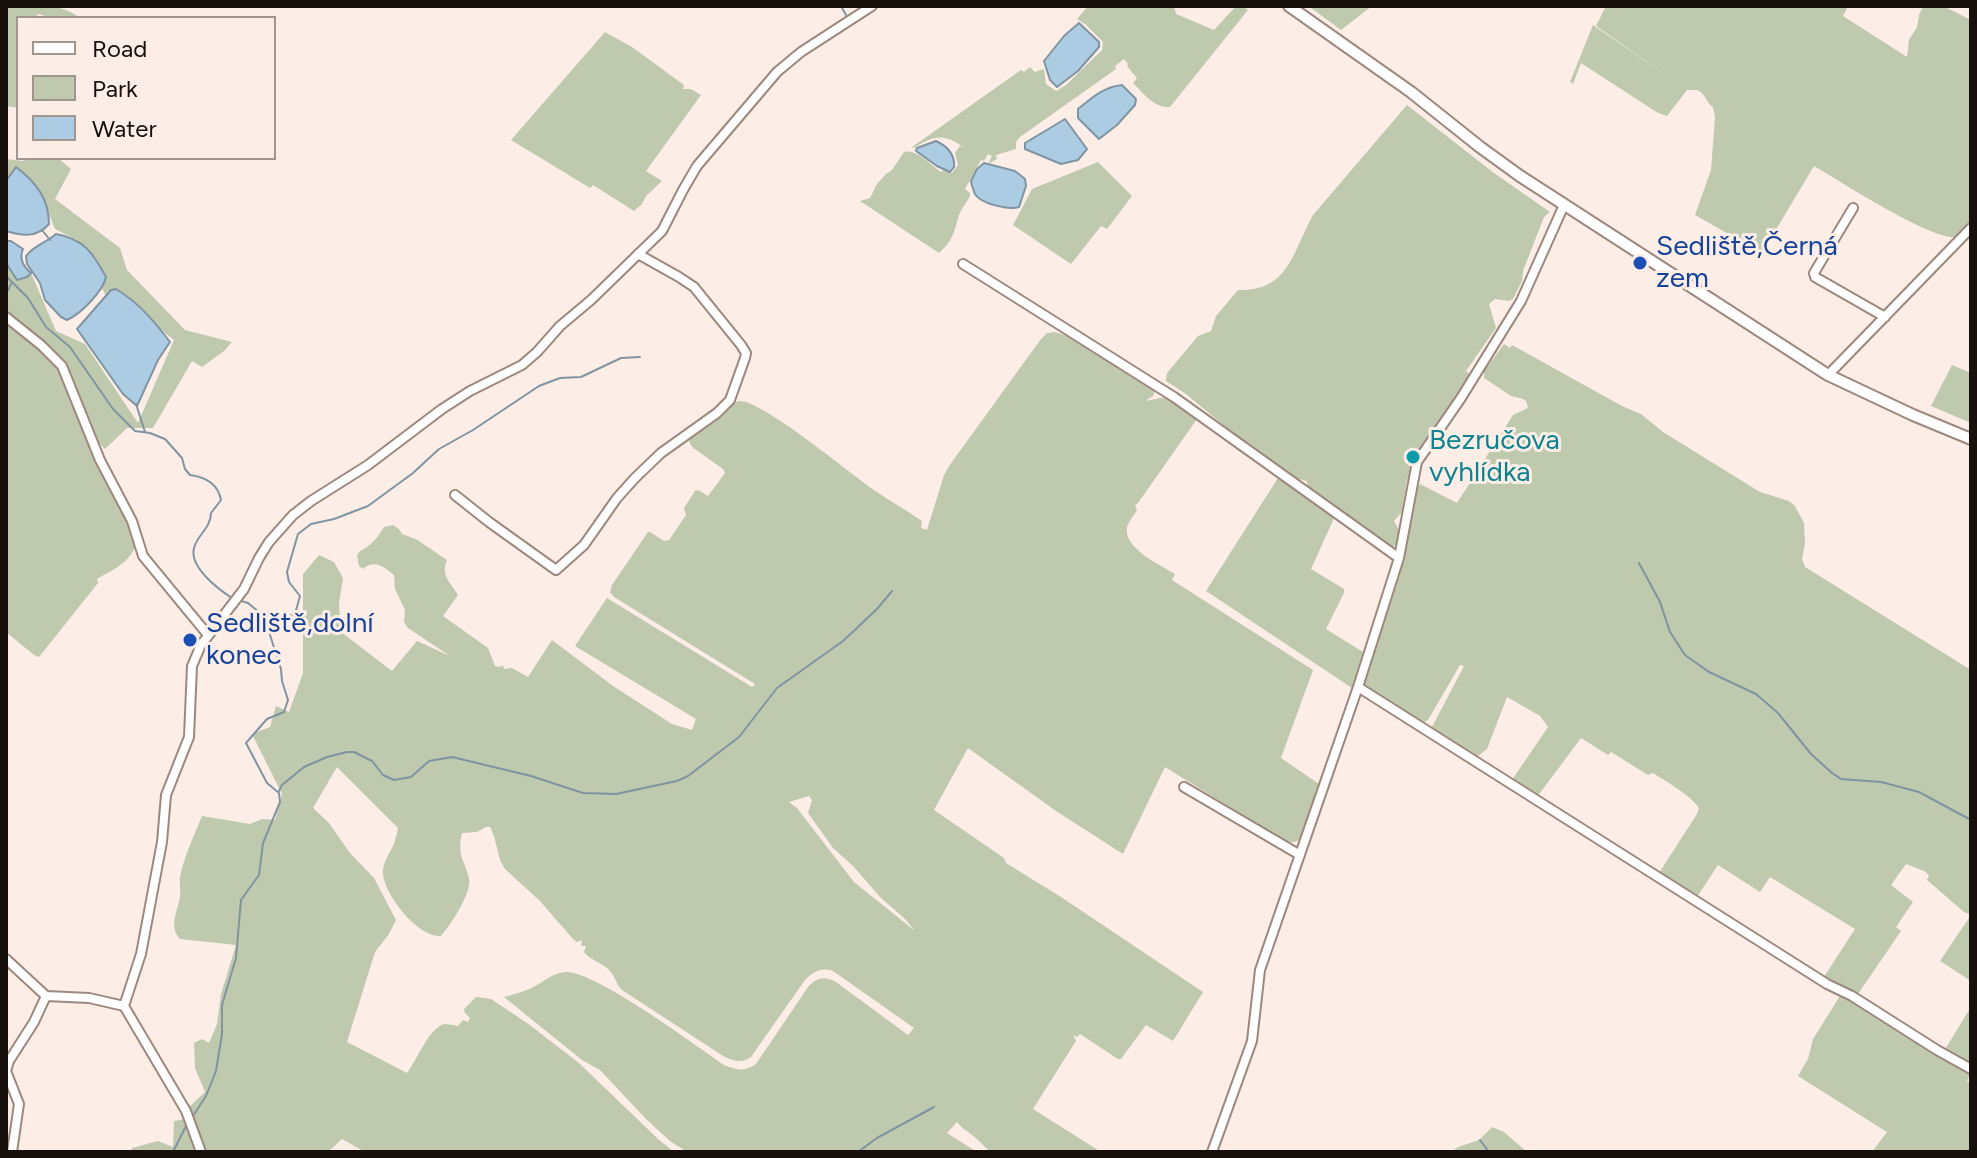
<!DOCTYPE html>
<meta charset="utf-8">
<style>
body{margin:0}
#map{position:relative;width:1977px;height:1158px;overflow:hidden;background:#fceee7;font-family:Figtree,sans-serif}
canvas{display:block}
.frame{position:absolute;inset:0;border:8px solid #18100c;pointer-events:none}
.legend{position:absolute;left:16px;top:16px;width:260px;height:144px;box-sizing:border-box;background:#fceee7;border:2px solid #a1958f;margin:0;padding:10px 14px;list-style:none;font-size:24px;color:#18100c}
.legend li{display:flex;align-items:center;gap:16px;height:40px}
.legend b{width:40px;border:2px solid #a1958f}
</style>
<div id="map">
<canvas width="1977" height="1158"></canvas>
<div class="frame"></div>
<ul class="legend">
<li><b style="height:10px;background:#fff"></b>Road</li>
<li><b style="height:22px;background:#bec9ad"></b>Park</li>
<li><b style="height:22px;background:#accce3"></b>Water</li>
</ul>
</div>
<script>
const ctx = document.querySelector('canvas').getContext('2d');
ctx.lineJoin = 'round';
function fillPath(path, color) {
  ctx.fillStyle = color;
  ctx.fill(path, 'evenodd');
}
function trace(path, color, width, dash) {
  ctx.strokeStyle = color;
  ctx.lineWidth = width;
  ctx.lineCap = dash ? 'butt' : 'round';
  ctx.setLineDash(dash || []);
  ctx.stroke(path);
}
function write(font, color, halo, rows, align = 'center') {
  ctx.font = font + ' Figtree,sans-serif';
  ctx.lineWidth = 6;
  ctx.setLineDash([]);
  ctx.textBaseline = 'middle';
  ctx.strokeStyle = halo;
  ctx.fillStyle = color;
  for (const [text, x, y, turn = 0] of rows) {
    ctx.save();
    ctx.translate(x, y);
    ctx.rotate((+turn || 0) * Math.PI / 180);
    ctx.textAlign = isNaN(turn) ? turn : align;
    if (halo) ctx.strokeText(text, 0, 0);
    ctx.fillText(text, 0, 0);
    ctx.restore();
  }
}
fillPath(new Path2D(`
 M6 6C33 6 57 1 80 18H51L39 14 33 18H18V108L6 106Z
 M1088 6H1172L1175 9 1176 14 1214 30 1236 6H1243L1248 10 1170 107C1154 108 1143 93 1133 83L1137 78 1127 66 1128 64 1124 59 1115 66 1116 69 1020 137 1016 142V149L996 155 997 159 988 164 992 156 988 154 984 161 981 160 965 189 970 193V196C967 202 961 209 959 215 954 232 953 241 939 253L860 201 870 198 877 184 886 174 892 170 904 152C916 149 930 164 941 172L943 170 952 173 958 165 955 153 960 146 964 148C945 133 934 135 914 148L912 147 1021 70 1024 72 1030 67 1035 72 1044 69 1046 84 1056 91 1066 85 1102 50 1103 42 1085 24 1077 19Z
 M1312 6H1372L1341 30 1311 8Z
 M1606 6H1848L1843 16 1907 57 1909 40 1917 27 1919 15 1923 6H1943L1971 20V220L1956 237C1932 241 1840 181 1814 166L1762 253 1695 215 1711 170 1715 117 1713 107C1706 103 1705 92 1697 90 1694 90 1690 90 1687 90L1667 116 1658 113 1581 63 1573 84 1570 82 1593 25 1673 80 1596 26Z
 M605 32 632 47 684 85 683 89H691L701 95 646 171 662 181 647 195 641 205 634 211 593 185 590 188 511 140Z
 M1407 105 1494 173 1550 212 1544 217 1523 271 1522 281 1513 299 1509 301 1495 299 1489 304 1496 328 1466 371 1471 375 1412 466 1409 480H1407L1402 512 1394 521 1399 530 1396 545 1390 548 1308 488 1307 481 1294 478 1280 469 1245 443 1186 394 1166 381 1167 373 1198 336 1211 331 1216 316 1238 290C1289 292 1293 251 1313 215Z
 M28 158H58L71 169 55 199 120 248 127 270 185 330 232 342 224 351 202 367 192 361 153 428H127L105 449 92 436 65 366 56 365 62 377 109 486 126 519 135 548C126 565 112 570 97 579L98 583 39 657 34 655 6 632V264L17 280 27 277 31 273 56 331 85 344 138 423 174 340 112 290 106 296 77 240 55 229C46 205 38 183 17 167L6 181V159L23 161Z
 M1098 162 1132 196 1107 229 1101 226 1071 264 1013 225 1032 189Z
 M1055 332 1073 338 1090 351 1154 389 1155 391 1153 396 1145 401 1166 397 1196 417 1197 419 1138 503 1135 505 1137 510C1134 515 1129 521 1127 527 1123 548 1160 565 1175 574L1172 580 1313 670 1281 758 1319 784 1299 840C1293 843 1289 843 1283 840L1165 767 1123 854 1056 811 968 748 934 810 1004 858 1006 863 1061 897 1203 992 1173 1041 1146 1025 1121 1059H1118L1080 1034 1077 1037 1073 1035 1076 1041 1033 1109 1101 1152H991C984 1147 979 1140 972 1135 966 1130 962 1129 957 1122L947 1133 977 1152H687L670 1141 646 1119 600 1070 582 1060 504 997C514 994 524 992 533 987 544 982 552 973 566 972 595 971 695 1045 724 1065 737 1070 744 1072 756 1064L808 987C817 977 825 976 836 982L908 1035 914 1028 833 971C821 967 813 972 805 980L751 1057C740 1064 734 1061 723 1056L622 990C615 983 615 974 607 968 599 961 590 960 584 952L586 946H581L582 940 577 942 573 939 540 901 505 869 500 860 494 836 490 827H486L477 832 462 833C457 855 464 859 469 878 473 891 450 926 441 936 418 938 381 892 383 870 384 861 389 854 393 846 395 841 397 834 398 828L337 767 313 808 329 823 350 853 374 878 396 920 389 934 375 952 347 1042 407 1073C417 1060 429 1028 444 1024 448 1024 454 1025 458 1026L463 1020 468 1022 470 1018 465 1013 464 1009 476 997 491 999 527 1023 579 1063 658 1139 674 1152H365L342 1139 328 1152H205L196 1125 188 1108 205 1092 195 1068 194 1043 202 1039 209 1043 217 1024 221 994 236 945 180 939C168 926 178 911 180 896 181 890 179 884 180 877 184 856 194 836 202 816L250 824 262 819 275 820 282 794 252 734 270 727 276 706 289 712 303 673V574L319 555 334 562 343 578 339 604 341 632 392 671 417 641 450 656 408 628 404 622 405 610 395 589 394 575C384 567 375 559 363 569L359 566 357 555 360 551C370 547 379 536 384 527L393 525 399 529 402 534 416 539 447 560C440 575 451 583 458 595L443 616 488 648 495 666 500 667 503 665 504 669 512 668 528 677 552 640 613 686 672 724 692 730 696 719 575 646 607 598 752 687 755 684 614 597 610 592 612 585 648 532H650L664 541 669 540 686 515 684 508 695 491 698 490 708 496 725 473 723 469 692 447 689 441 690 439C702 431 715 423 725 413 730 409 733 402 739 401 761 399 852 475 874 490 890 501 906 510 922 521L921 528 927 530 944 475 949 466 1041 339 1047 333ZM809 796 812 800 808 813 833 848 853 866 880 897 905 919 915 931 854 882 797 808 789 802Z
 M1504 344 1510 348 1512 345 1622 406 1641 414 1663 432 1760 492 1789 501 1795 506 1804 523 1805 544 1802 559 1805 567 1971 670V981L1940 961 1971 915 1964 912 1927 880 1929 875 1924 871 1906 864 1891 885 1913 902 1896 927 1901 931 1856 997 1824 977 1855 929 1770 877 1760 892 1718 865 1697 897 1659 873 1697 814 1699 808C1688 793 1668 783 1653 773L1648 775 1611 752 1608 755 1581 738 1537 797 1512 780 1548 727 1540 716 1507 697 1487 749 1478 756C1461 751 1443 738 1432 727L1464 666 1460 665 1428 720 1424 722 1364 686 1402 566C1409 539 1407 508 1420 484L1457 503 1513 415 1528 408 1526 401 1523 399 1511 396 1484 378V371Z
 M1952 365 1971 373V423L1931 406Z
 M1278 478 1335 516 1311 569 1344 589V593L1326 629 1363 652 1352 688 1206 591Z
 M1840 996 1868 1011 1971 1073 1967 1081 1971 1084V1152H1872L1887 1132 1798 1076 1808 1059 1813 1039Z
 M1971 1007V1066L1944 1051Z
 M186 1119 201 1152H131L132 1148 158 1141 173 1147 174 1121Z
 M1492 1127 1504 1132 1527 1152H1451L1458 1147 1479 1140Z`), '#bec9ad');
const water = new Path2D(`
 M1079 23 1099 42V47L1078 71 1057 87 1050 80 1044 61 1064 36Z
 M1122 85 1136 99 1135 105 1117 125 1099 139 1078 118V109C1092 98 1103 87 1122 85Z
 M1065 119 1087 149 1078 160 1061 164 1025 149V143Z
 M936 141C947 146 955 154 954 167L950 172 937 166 916 151 917 148Z
 M984 163 1015 171 1025 179 1026 186 1019 207C1008 210 981 204 975 194 974 192 971 183 971 181L977 169Z
 M16 167C36 182 49 199 49 224 37 238 22 236 6 231V181Z
 M56 234C84 239 93 253 106 277 103 291 81 314 67 320L61 317 45 300 40 283 27 264 26 256C34 245 46 243 56 234Z
 M6 241H11L23 249C19 259 23 266 31 273L27 277 17 280 6 263Z
 M116 289C139 303 154 321 170 342L158 360 137 406 123 394 77 329 111 290Z`);
fillPath(water, '#accce3');
trace(water, '#8094a2', 2);
trace(new Path2D(`
 M841 6 846 15
 M42 230 50 240
 M6 276 28 298 46 327 70 347 113 409 135 431 150 433 165 439 182 458 185 469 190 475C206 477 218 484 221 500L211 513C211 528 197 535 194 548 189 567 218 589 232 598
 M6 294 11 284
 M136 404 145 432
 M1639 563 1660 602 1670 632 1685 655 1709 672 1756 694 1778 713 1811 754 1832 773 1841 779 1881 782 1919 792 1971 820
 M272 622 295 614 300 596 289 582 287 572 298 534 311 524 334 519 368 506 413 473 439 449 473 430 539 386 560 378 581 377 621 358 640 357
 M279 791 282 785 304 767 327 757 347 752H354L372 761 383 775 394 780 411 777 429 761 452 757 531 776 583 793 616 794 677 781 688 776 739 737 777 688 843 641 877 609 892 591
 M193 1116 206 1096 216 1071 222 1034V1005L236 958 241 900 259 875 263 843 280 802 279 793 267 783 246 743 267 719 284 712 288 700 282 681 281 669 270 635 272 623 248 603 238 600
 M1480 1140 1489 1152
 M173 1152 187 1124
 M858 1152 877 1138 934 1107`), '#8094a2', 2);
const minor = new Path2D(`
 M1853 208 1814 273 1815 277 1885 317
 M963 264 1174 397 1399 558
 M6 317 41 345 62 366 100 460 132 521 143 556 208 635
 M1828 375 1971 228
 M455 495 489 522 556 570 584 545 617 498 635 478 661 453 717 413 730 400 745 358 746 353 741 345 694 287 679 277 638 254
 M1358 687 1827 984 1852 996 1937 1050 1971 1069
 M1184 787 1300 855
 M6 959 46 996 89 998 124 1006 186 1111 201 1152
 M124 1006 141 954 162 842 166 795 189 737 192 666 201 645 244 589 259 558 269 542 293 515 311 501 368 465 442 409 470 391 522 365 537 352 560 326 591 300 662 231 683 190 697 166 777 72 801 52 872 6
 M12 1152 19 1104 6 1071 9 1061 34 1022 46 996
 M1212 1152 1252 1041 1260 970 1358 687 1399 558 1417 462 1461 398 1521 301 1564 205`);
const major = new Path2D(`
 M1289 6 1411 92 1480 147 1520 176 1828 375 1913 415 1971 439`);
trace(minor, '#9d887d', 12);
trace(major, '#9d887d', 14);
trace(minor, '#fff', 8);
trace(major, '#fff', 10);
for (const [x, y, r, color] of [
 [1640,263,8,"#1a4fb4"],
 [1413,457,8,"#0f9aa8"],
 [190,640,8,"#1a4fb4"]
]) {
  const dot = new Path2D();
  dot.arc(x, y, r, 0, 2 * Math.PI);
  ctx.fillStyle = color;
  ctx.fill(dot);
  trace(dot, '#fceee7', 3);
}
write('28px', '#164399', '#fceee7', [
 ["Sedliště,Černá",1656,247],
 ["zem",1656,279],
 ["Sedliště,dolní",206,624],
 ["konec",206,656]
], 'left');
write('28px', '#0d838f', '#fceee7', [
 ["Bezručova",1429,441],
 ["vyhlídka",1429,473]
], 'left');
</script>
